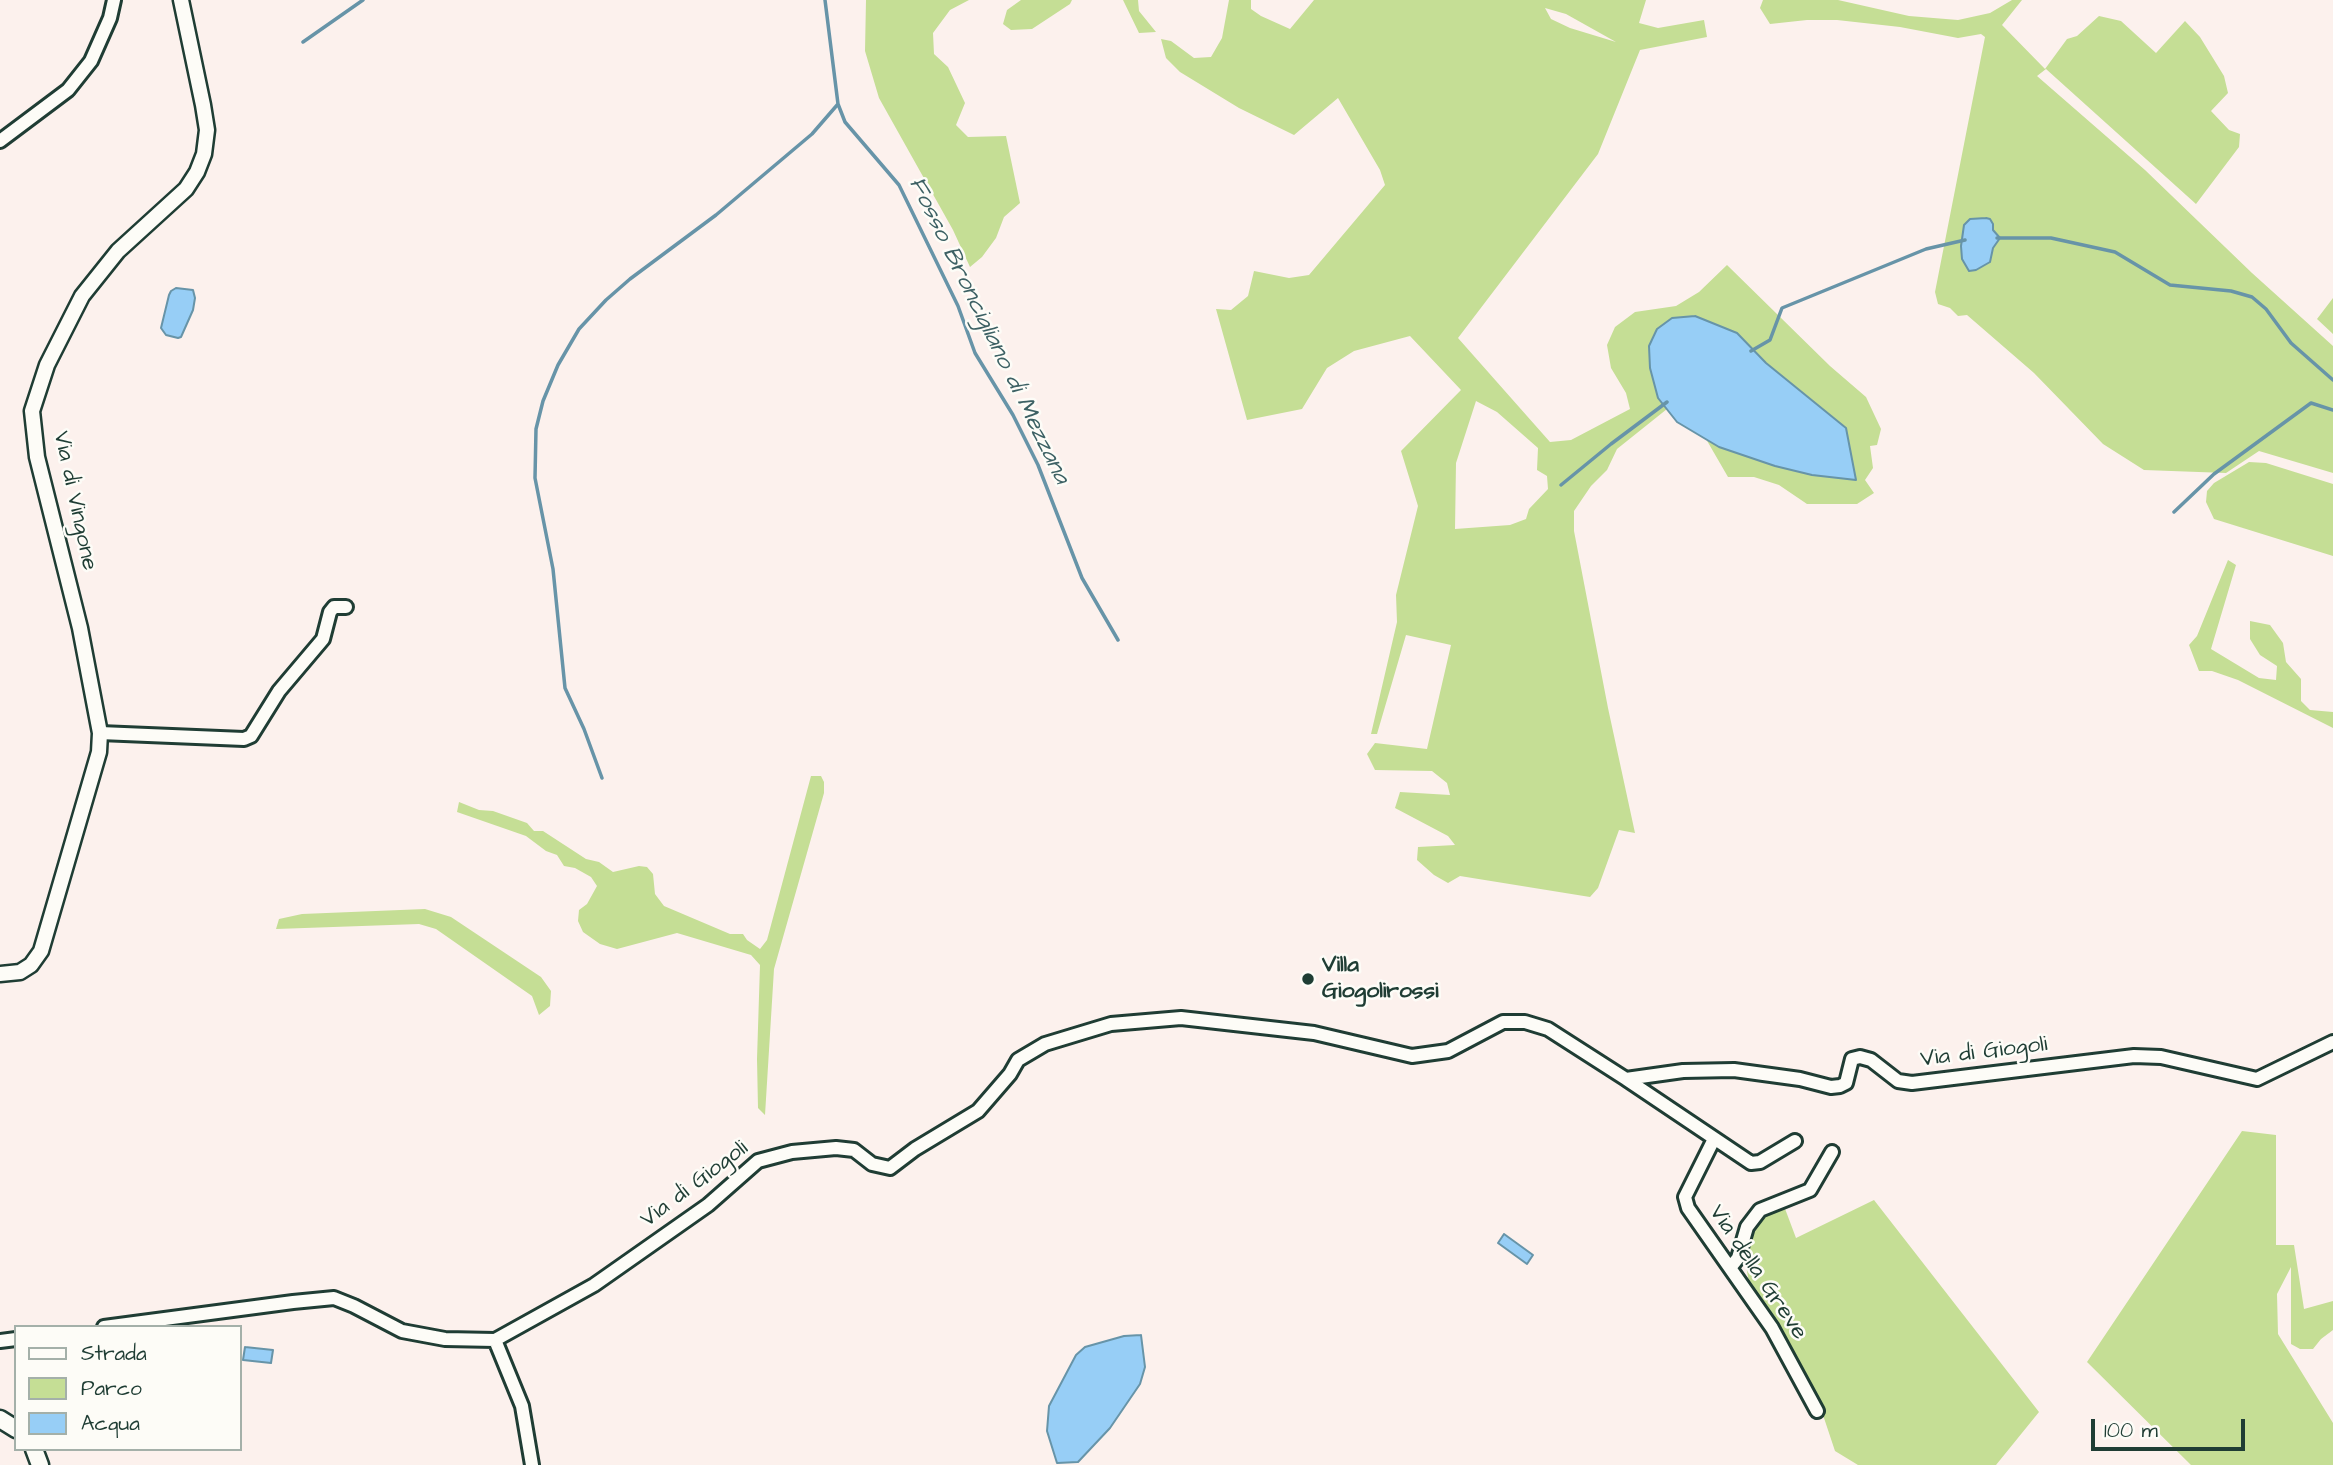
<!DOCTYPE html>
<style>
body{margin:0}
#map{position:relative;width:2333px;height:1465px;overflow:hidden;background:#fcf1ed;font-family:"Architects Daughter",sans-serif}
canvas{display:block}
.legend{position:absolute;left:14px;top:1325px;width:228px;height:126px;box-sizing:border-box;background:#fdfcf7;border:2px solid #a4b0a9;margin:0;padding:9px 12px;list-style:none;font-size:21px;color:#1f3d34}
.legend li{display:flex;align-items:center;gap:14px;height:35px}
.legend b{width:35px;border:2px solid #a4b0a9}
.scale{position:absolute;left:2091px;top:1419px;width:154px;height:32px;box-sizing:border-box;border:4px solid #1f3d34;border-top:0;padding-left:9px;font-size:21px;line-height:24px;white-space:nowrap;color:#1f3d34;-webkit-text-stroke:5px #fdfcf7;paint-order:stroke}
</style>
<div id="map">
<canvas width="2333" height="1465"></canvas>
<ul class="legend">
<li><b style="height:9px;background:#fdfcf7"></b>Strada</li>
<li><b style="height:19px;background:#c5de95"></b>Parco</li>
<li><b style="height:19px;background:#97cef6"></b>Acqua</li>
</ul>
<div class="scale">100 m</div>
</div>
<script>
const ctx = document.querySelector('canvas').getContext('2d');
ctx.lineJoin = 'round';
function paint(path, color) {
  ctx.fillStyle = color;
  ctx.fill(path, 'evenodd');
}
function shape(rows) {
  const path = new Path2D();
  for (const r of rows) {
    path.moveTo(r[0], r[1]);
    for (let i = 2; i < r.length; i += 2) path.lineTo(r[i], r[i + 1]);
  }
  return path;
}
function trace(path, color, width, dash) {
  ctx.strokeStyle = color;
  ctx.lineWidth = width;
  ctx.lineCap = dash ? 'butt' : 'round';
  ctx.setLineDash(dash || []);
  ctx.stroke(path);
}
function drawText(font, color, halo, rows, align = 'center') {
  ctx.font = font + ' "Architects Daughter",sans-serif';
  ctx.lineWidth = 5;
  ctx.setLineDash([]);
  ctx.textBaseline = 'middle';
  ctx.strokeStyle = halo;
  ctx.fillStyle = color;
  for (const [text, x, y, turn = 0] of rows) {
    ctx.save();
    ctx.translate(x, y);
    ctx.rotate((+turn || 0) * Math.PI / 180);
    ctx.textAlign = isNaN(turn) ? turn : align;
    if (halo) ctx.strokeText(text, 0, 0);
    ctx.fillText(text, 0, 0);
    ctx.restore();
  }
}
const green = shape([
 [866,0,969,0,950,10,933,33,934,54,948,67,965,103,956,125,968,137,1006,136,1020,203,1004,217,996,238,982,257,970,267,953,230,879,98,865,51],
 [1021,0,1072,0,1070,4,1032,29,1011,30,1003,24,1007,10],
 [1123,0,1138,0,1139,11,1156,32,1139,33],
 [1229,0,1251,0,1251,9,1261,16,1290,29,1314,0,1646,0,1639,23,1658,28,1704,20,1707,37,1640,50,1598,154,1458,338,1550,442,1571,440,1630,409,1626,393,1611,368,1607,345,1615,327,1635,312,1676,306,1699,292,1727,265,1830,366,1866,397,1881,429,1877,445,1870,446,1873,468,1865,480,1874,493,1857,504,1807,504,1779,485,1754,477,1728,477,1706,439,1719,447,1775,466,1812,475,1855,480,1766,363,1737,333,1658,398,1667,409,1617,449,1607,470,1591,486,1574,511,1574,531,1608,708,1635,833,1619,830,1598,888,1590,897,1460,876,1448,883,1434,875,1417,860,1418,847,1455,845,1448,836,1395,808,1400,792,1450,795,1447,783,1432,771,1375,770,1367,754,1375,743,1427,749,1451,645,1406,635,1377,734,1371,734,1397,622,1396,595,1418,506,1401,451,1461,390,1410,336,1354,351,1327,368,1302,409,1247,420,1216,309,1231,310,1248,296,1254,271,1289,278,1309,275,1385,185,1380,170,1338,98,1294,135,1239,108,1180,72,1166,58,1161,39,1171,41,1194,58,1211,57,1222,38],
 [1545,8,1566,14,1616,42,1570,28,1551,19],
 [1476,401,1497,412,1538,448,1537,470,1547,476,1548,489,1529,509,1526,519,1510,525,1455,529,1456,463],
 [1763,0,1838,0,1909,16,1958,20,1990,13,2012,0,2022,0,2002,25,2045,69,2067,39,2077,36,2099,16,2121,21,2156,53,2185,21,2200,37,2224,76,2228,93,2211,111,2229,130,2240,134,2239,147,2196,204,2046,69,2037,76,2145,170,2252,273,2333,346,2333,473,2259,451,2226,473,2144,470,2103,444,2034,373,1967,315,1958,316,1950,308,1938,304,1935,292,1985,37,1981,34,1958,38,1900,27,1837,20,1807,20,1770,24,1760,8],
 [2333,298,2333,334,2317,319],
 [2249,462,2266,463,2333,484,2333,556,2214,519,2206,502,2207,491,2214,483],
 [2228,560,2236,565,2211,649,2259,678,2276,680,2277,666,2260,655,2250,639,2250,621,2270,625,2283,643,2286,662,2301,679,2301,701,2310,710,2333,712,2333,728,2238,680,2212,671,2199,671,2189,645,2197,636],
 [811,776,821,776,824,782,824,793,774,969,765,1115,758,1108,757,1059,760,965,751,955,677,933,617,949,600,944,583,932,578,921,579,910,587,904,597,886,591,877,575,868,564,866,557,855,546,851,526,836,457,812,459,802,479,810,493,811,527,823,534,831,543,831,586,859,599,862,613,872,639,866,647,867,653,874,655,894,664,906,730,934,743,934,747,940,760,949,767,940],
 [425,909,451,917,541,977,551,991,550,1006,539,1015,532,996,436,929,419,924,276,929,279,919,302,914],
 [2242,1131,2276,1135,2276,1245,2294,1245,2304,1309,2333,1301,2333,1330,2321,1339,2313,1349,2300,1349,2291,1344,2291,1267,2277,1294,2278,1334,2333,1423,2333,1465,2191,1465,2087,1362],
 [1874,1200,2039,1412,1996,1465,1858,1465,1835,1451,1823,1415,1750,1288,1743,1249,1760,1217,1784,1206,1796,1238]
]);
const water = shape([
 [1986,218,1990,219,1993,224,1993,230,2000,238,1993,248,1990,262,1976,270,1969,271,1962,259,1961,246,1964,225,1970,219,1986,218],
 [176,288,193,290,195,298,193,310,181,337,178,338,166,335,161,328,169,295,171,291,176,288],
 [1695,316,1737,333,1766,363,1846,428,1856,480,1812,475,1775,466,1719,447,1677,422,1658,398,1650,368,1649,346,1657,329,1672,318,1695,316],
 [1504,1234,1533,1255,1527,1264,1498,1243,1504,1234],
 [1141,1335,1145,1367,1140,1384,1110,1428,1078,1462,1057,1463,1047,1431,1049,1406,1076,1355,1085,1347,1124,1336,1141,1335],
 [245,1347,273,1350,271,1363,243,1360,245,1347]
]);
const stream = shape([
 [825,0,838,104,845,122,899,185,958,306,975,353,1013,415,1038,465,1082,578,1118,640],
 [303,42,363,0],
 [1997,238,2051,238,2115,252,2170,285,2231,291,2252,297,2266,309,2291,343,2333,380],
 [1751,351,1770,340,1782,308,1926,249,1965,240],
 [1561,485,1611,444,1667,402],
 [2174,512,2214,474,2311,403,2333,410],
 [602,778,584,729,565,688,553,569,535,478,536,429,543,401,558,365,579,329,606,300,630,279,716,215,812,134,838,104]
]);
const minor = shape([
 [0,141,68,90,91,61,110,18,114,0],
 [100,733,244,739,251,736,279,691,323,639,330,612,334,607,346,607],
 [1626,1079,1751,1163,1760,1162,1795,1141],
 [1714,1139,1685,1197,1688,1208,1772,1328,1817,1411],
 [1730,1268,1738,1258,1747,1227,1760,1210,1810,1190,1832,1152],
 [104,1327,293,1302,334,1298,354,1306,402,1331,445,1339,495,1340,594,1285,708,1205,758,1161,792,1152,836,1148,854,1150,872,1164,890,1168,915,1149,978,1111,1010,1074,1018,1060,1045,1044,1111,1024,1181,1018,1314,1033,1412,1056,1448,1051,1503,1022,1525,1022,1548,1029,1626,1079,1683,1071,1734,1070,1800,1079,1831,1087,1840,1086,1846,1083,1852,1059,1860,1057,1871,1060,1898,1081,1912,1083,2134,1056,2161,1057,2257,1079,2333,1042],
 [495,1340,522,1406,532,1465],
 [0,1341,16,1339]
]);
const tertiary = shape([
 [0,974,20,972,31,965,41,951,99,752,100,733,80,628,37,457,32,411,47,365,82,296,118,251,186,189,197,172,204,154,207,130,203,105,181,0]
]);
const secondary = shape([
 [0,1419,16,1429],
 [34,1449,40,1465]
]);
const markers = [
 [1308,979,7,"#1f3d34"]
];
const streetNames = [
 ["Via di Vingone",74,501,78],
 ["Via di Giogoli",1984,1053,-7],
 ["Via di Giogoli",695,1185,-37],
 ["Via della Greve",1757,1273,56]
];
const poiNames = [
 ["Villa",1322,966],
 ["Giogolirossi",1322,992]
];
const waterNames = [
 ["Fosso Broncigliano di Mezzana",988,331,64]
];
paint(green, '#c5de95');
paint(water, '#97cef6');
trace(water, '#6794a8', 2);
trace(stream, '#6794a8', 3.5);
trace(minor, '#1f3d34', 18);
trace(tertiary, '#1f3d34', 19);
trace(secondary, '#1f3d34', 21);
trace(minor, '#fdfcf7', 12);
trace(tertiary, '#fdfcf7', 14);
trace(secondary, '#fdfcf7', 16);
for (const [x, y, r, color] of markers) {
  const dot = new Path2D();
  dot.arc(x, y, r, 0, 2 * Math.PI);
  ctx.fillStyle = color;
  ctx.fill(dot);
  trace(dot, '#fdfcf7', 2.5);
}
drawText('23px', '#1f3d34', '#fdfcf7', streetNames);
drawText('bold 23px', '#1f3d34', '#fdfcf7', poiNames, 'left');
drawText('italic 24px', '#3d6164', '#fdfcf7', waterNames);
</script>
